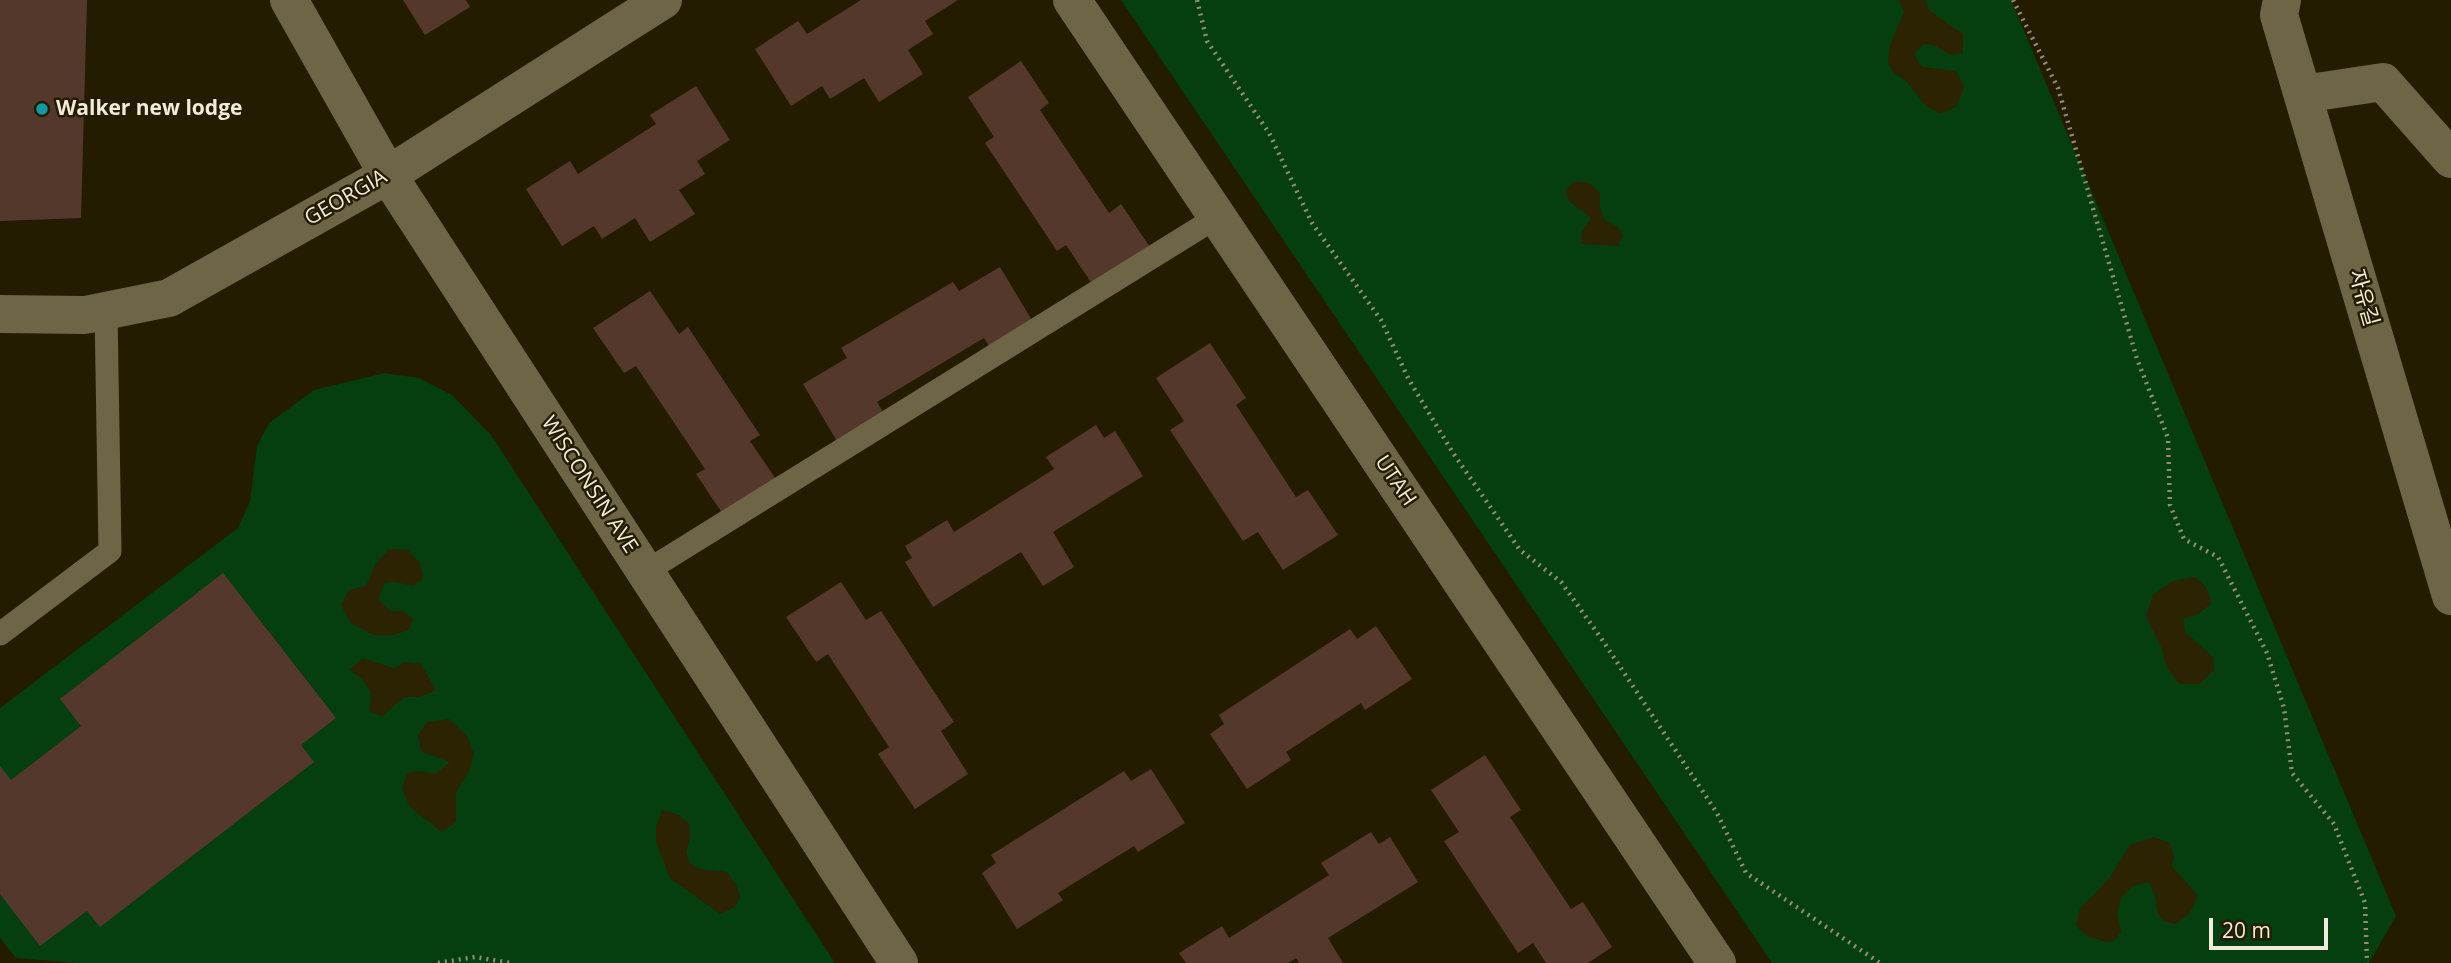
<!DOCTYPE html>
<meta charset="utf-8">
<style>
body{margin:0}
#map{position:relative;width:2451px;height:963px;overflow:hidden;background:#241c00;font-family:"Open Sans",sans-serif}
canvas{display:block}
.scale{position:absolute;left:2209px;top:918px;width:119px;height:32px;box-sizing:border-box;border:4px solid #f0ebda;border-top:0;padding-left:9px;font-size:21px;line-height:24px;white-space:nowrap;color:#f0ebda;-webkit-text-stroke:5px #241c00;paint-order:stroke}
</style>
<div id="map">
<canvas width="2451" height="963"></canvas>
<div class="scale">20 m</div>
</div>
<script>
const ctx = document.querySelector('canvas').getContext('2d');
ctx.lineJoin = 'round';
function paint(path, color) {
  ctx.fillStyle = color;
  ctx.fill(path, 'evenodd');
}
function shape(rows) {
  const path = new Path2D();
  for (const r of rows) {
    path.moveTo(r[0], r[1]);
    for (let i = 2; i < r.length; i += 2) path.lineTo(r[i], r[i + 1]);
  }
  return path;
}
function trace(path, color, width, dash) {
  ctx.strokeStyle = color;
  ctx.lineWidth = width;
  ctx.lineCap = dash ? 'butt' : 'round';
  ctx.setLineDash(dash || []);
  ctx.stroke(path);
}
function drawText(font, color, halo, rows, align = 'center') {
  ctx.font = font + ' "Open Sans","Noto Sans KR",sans-serif';
  ctx.lineWidth = 5;
  ctx.setLineDash([]);
  ctx.textBaseline = 'middle';
  ctx.strokeStyle = halo;
  ctx.fillStyle = color;
  for (const [text, x, y, turn = 0] of rows) {
    ctx.save();
    ctx.translate(x, y);
    ctx.rotate((+turn || 0) * Math.PI / 180);
    ctx.textAlign = isNaN(turn) ? turn : align;
    if (halo) ctx.strokeText(text, 0, 0);
    ctx.fillText(text, 0, 0);
    ctx.restore();
  }
}
const green = shape([
 [1121,0,2011,0,2396,916,2369,963,1772,963],
 [385,373,419,378,452,395,491,435,835,963,75,963,16,958,0,938,0,708,238,528,250,501,257,446,269,423,314,390]
]);
const sand = shape([
 [1899,0,1925,0,1930,11,1963,34,1963,53,1950,55,1934,45,1923,44,1914,54,1922,67,1956,71,1964,87,1956,107,1940,114,1925,105,1906,81,1894,73,1888,62,1890,45,1904,12],
 [1574,181,1590,183,1600,193,1600,208,1605,220,1618,227,1623,235,1618,246,1581,244,1582,232,1591,218,1569,201,1565,191],
 [389,549,408,550,420,563,423,578,414,586,395,582,385,583,378,599,390,611,403,611,413,619,409,630,393,635,374,635,351,623,341,605,349,590,366,586,375,565],
 [2195,577,2206,587,2212,603,2198,614,2183,619,2185,632,2213,657,2214,670,2200,684,2179,684,2167,668,2162,649,2146,616,2153,595,2173,581],
 [362,658,394,668,405,662,421,664,436,690,420,697,405,697,382,716,370,712,371,693,364,681,350,670],
 [449,719,467,736,474,754,469,771,456,792,456,822,442,832,410,807,402,788,407,773,420,771,435,774,450,762,422,752,418,735,427,722],
 [662,810,679,815,689,824,690,837,686,853,690,863,698,869,727,872,736,884,740,897,735,907,720,914,670,878,656,842,656,827],
 [2154,837,2170,843,2174,857,2172,866,2198,896,2189,914,2176,924,2163,921,2157,911,2155,894,2148,882,2133,886,2121,898,2117,914,2121,932,2114,941,2106,942,2087,936,2076,926,2080,909,2110,877,2130,845]
]);
const building = shape([
 [0,0,87,0,81,218,0,221],
 [403,0,466,0,470,7,425,35],
 [861,0,958,0,925,21,933,34,908,50,923,74,879,102,864,78,830,99,822,86,791,106,755,49,798,21,807,34],
 [1021,61,1049,103,1040,110,1109,213,1121,204,1152,250,1094,287,1066,245,1057,251,985,143,994,137,968,97],
 [696,86,730,140,697,161,705,174,679,190,695,214,650,242,635,218,602,239,594,226,562,246,526,189,570,161,578,174,656,124,650,115],
 [1000,267,1033,322,990,348,984,338,877,402,885,415,838,443,803,384,847,358,841,348,953,282,959,291],
 [650,291,679,334,688,327,760,435,750,441,777,481,724,516,696,474,705,469,636,366,624,373,593,328],
 [1210,343,1246,398,1236,405,1296,497,1308,490,1338,535,1283,570,1258,532,1243,541,1170,430,1184,421,1156,378],
 [1096,425,1104,438,1115,431,1143,476,1053,532,1074,567,1043,586,1021,552,933,607,905,562,912,558,905,546,947,520,954,532,1054,469,1046,457],
 [223,573,336,718,301,745,314,762,100,927,87,911,40,946,0,894,0,766,11,780,81,726,60,699],
 [841,582,866,620,881,611,954,722,941,731,968,774,915,809,878,754,889,747,828,654,816,662,786,617],
 [1376,626,1412,679,1365,710,1361,703,1286,752,1291,760,1247,789,1210,734,1224,724,1219,715,1350,629,1357,639],
 [1485,755,1521,810,1510,817,1571,909,1583,902,1612,947,1588,963,1546,963,1533,943,1518,953,1444,841,1459,832,1431,790],
 [1151,769,1185,823,1138,852,1134,846,1058,893,1063,900,1017,929,982,873,996,863,991,855,1124,771,1131,781],
 [1371,832,1379,844,1390,837,1418,882,1328,938,1343,963,1299,963,1296,958,1288,963,1186,963,1179,953,1222,926,1229,938,1329,875,1321,863]
]);
const path = shape([
 [1197,0,1207,41,1269,133,1312,223,1381,320,1409,380,1453,453,1520,550,1561,582,1601,638,1717,813,1746,873,1880,963],
 [2013,0,2058,88,2137,359,2168,438,2170,505,2184,539,2218,557,2267,653,2284,708,2292,773,2334,824,2365,903,2367,963],
 [438,963,475,957,511,963]
]);
const service = shape([
 [645,572,1217,217],
 [0,634,110,551,106,311]
]);
const minor = shape([
 [289,0,388,175,899,963],
 [1072,0,1717,963],
 [2282,0,2279,15,2451,596],
 [2303,94,2383,82,2451,159],
 [0,314,85,315,169,298,388,175,663,0]
]);
const markers = [
 [42,109,7,"#0f9aa8"]
];
const poiNames = [
 ["Walker new lodge",56,109]
];
const streetNames = [
 ["GEORGIA",346,198,-30],
 ["자유길",2363,298,74],
 ["UTAH",1395,481,56],
 ["WISCONSIN AVE",589,485,57]
];
paint(green, '#053e0f');
paint(sand, '#2c2303');
paint(building, '#55382c');
trace(path, '#938d77', 4.5, [2, 5]);
trace(service, '#6e6546', 23);
trace(minor, '#6e6546', 38);
for (const [x, y, r, color] of markers) {
  const dot = new Path2D();
  dot.arc(x, y, r, 0, 2 * Math.PI);
  ctx.fillStyle = color;
  ctx.fill(dot);
  trace(dot, '#241c00', 2.5);
}
drawText('bold 21px', '#f0ebda', '#241c00', poiNames, 'left');
drawText('21px', '#f0ebda', '#241c00', streetNames);
</script>
